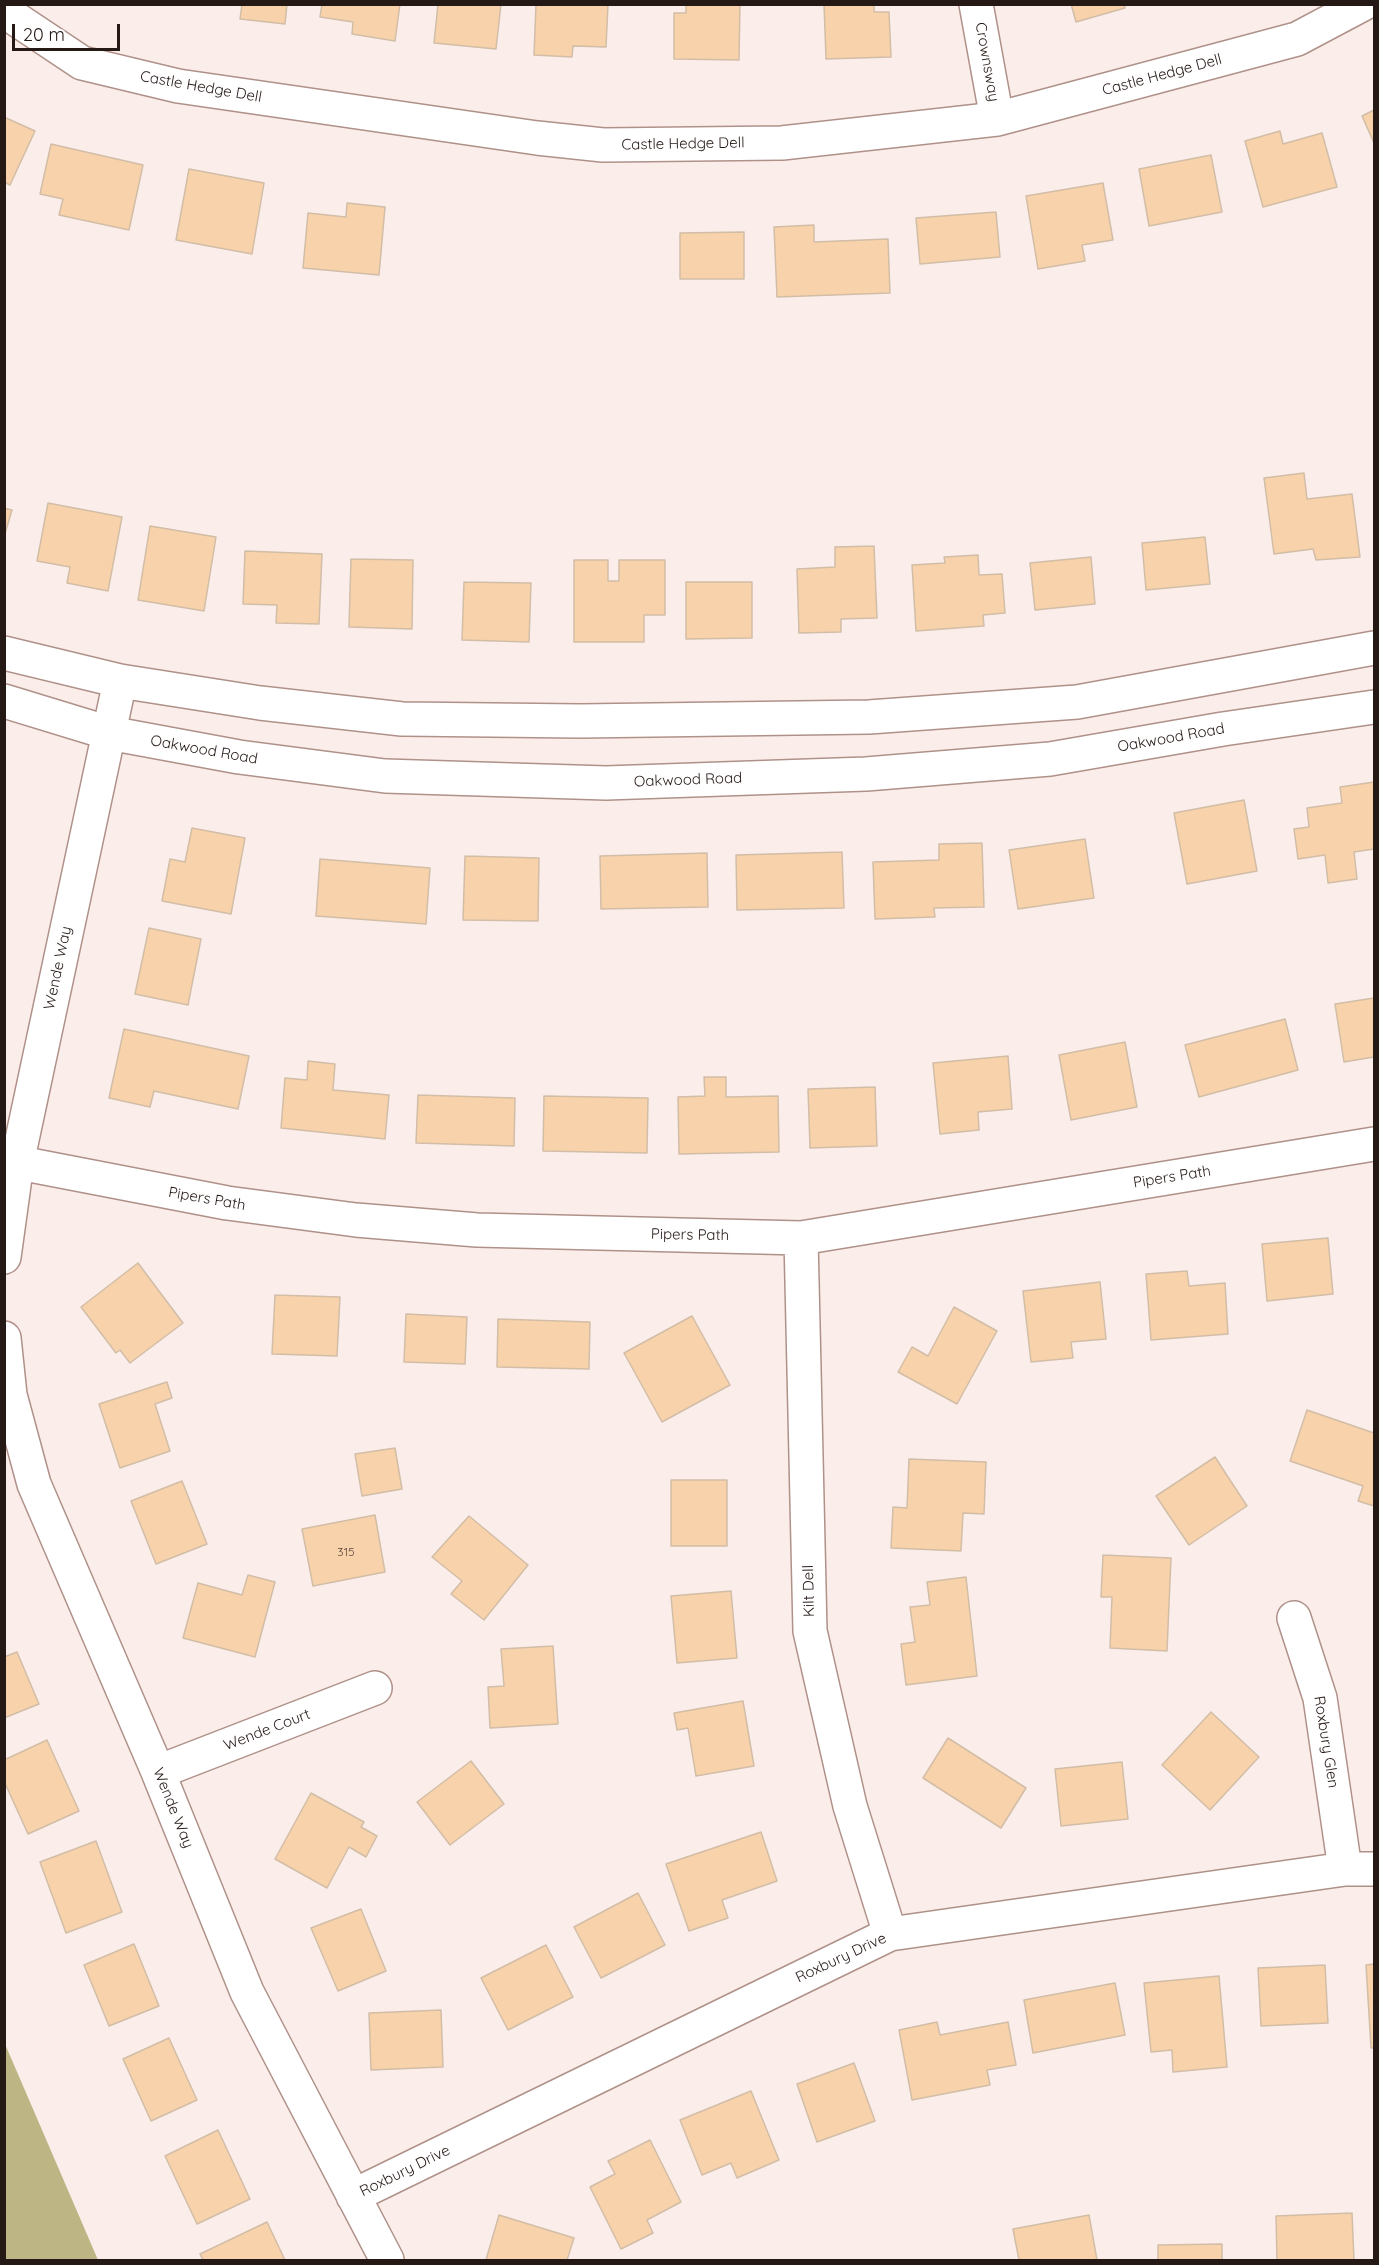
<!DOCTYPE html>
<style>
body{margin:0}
#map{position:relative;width:1379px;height:2265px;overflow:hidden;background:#fbeeea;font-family:Quicksand,sans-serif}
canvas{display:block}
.frame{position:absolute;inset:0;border:6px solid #251916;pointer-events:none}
.scale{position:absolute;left:12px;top:24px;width:108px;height:27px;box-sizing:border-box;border:3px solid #251916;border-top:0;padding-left:8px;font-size:18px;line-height:21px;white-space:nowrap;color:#251916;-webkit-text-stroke:4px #fefefe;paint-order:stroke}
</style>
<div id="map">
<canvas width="1379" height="2265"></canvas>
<div class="frame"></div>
<div class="scale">20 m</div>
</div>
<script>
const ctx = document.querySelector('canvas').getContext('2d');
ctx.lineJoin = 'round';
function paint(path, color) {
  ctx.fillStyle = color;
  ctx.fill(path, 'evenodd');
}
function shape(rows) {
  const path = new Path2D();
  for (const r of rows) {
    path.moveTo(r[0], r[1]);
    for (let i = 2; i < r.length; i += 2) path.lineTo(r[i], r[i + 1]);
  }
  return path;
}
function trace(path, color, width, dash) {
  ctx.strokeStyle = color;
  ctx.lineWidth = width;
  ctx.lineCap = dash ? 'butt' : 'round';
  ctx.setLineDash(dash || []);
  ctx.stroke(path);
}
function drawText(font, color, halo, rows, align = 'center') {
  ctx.font = font + ' Quicksand,sans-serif';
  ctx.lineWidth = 5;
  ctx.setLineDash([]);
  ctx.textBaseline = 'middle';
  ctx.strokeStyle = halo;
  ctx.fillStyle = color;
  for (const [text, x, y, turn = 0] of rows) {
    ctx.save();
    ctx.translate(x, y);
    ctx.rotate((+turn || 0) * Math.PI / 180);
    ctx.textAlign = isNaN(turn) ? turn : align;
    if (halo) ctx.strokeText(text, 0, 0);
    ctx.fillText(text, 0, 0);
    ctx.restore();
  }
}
const forest = shape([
 [5,2044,98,2260,5,2260]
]);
const building = shape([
 [242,4,287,4,285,24,240,19,242,4],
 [322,4,400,4,395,41,352,34,353,22,320,17,322,4],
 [438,4,501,4,496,49,434,43,438,4],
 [536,4,608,4,606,47,573,46,572,57,534,55,536,4],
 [686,4,740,4,739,60,674,59,674,13,686,13,686,4],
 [824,4,874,4,874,12,889,12,891,57,826,59,824,4],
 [1071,4,1124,4,1125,8,1076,22,1071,4],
 [1374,110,1374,143,1362,116,1374,110],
 [4,117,35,131,10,185,4,182,4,117],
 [1280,131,1283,144,1322,133,1337,187,1263,207,1245,141,1280,131],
 [51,144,143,165,129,230,59,215,63,199,40,194,51,144],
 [1211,155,1222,212,1149,226,1139,169,1211,155],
 [189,169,264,183,252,254,176,240,189,169],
 [1103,183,1113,240,1082,245,1085,261,1038,269,1026,196,1103,183],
 [347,203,385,207,379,275,303,268,308,213,346,217,347,203],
 [996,212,1000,257,920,264,916,218,996,212],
 [814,225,814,242,888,239,890,293,777,297,774,227,814,225],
 [744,232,744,279,680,279,680,233,744,232],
 [1304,473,1307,499,1352,494,1360,557,1316,560,1313,549,1274,554,1264,478,1304,473],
 [48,503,122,517,108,591,67,583,70,567,37,561,48,503],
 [4,508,12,510,4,537,4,508],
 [150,526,216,537,204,611,138,600,150,526],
 [1205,537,1210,584,1146,590,1142,543,1205,537],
 [874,546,877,618,841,619,841,632,799,633,797,569,835,567,835,547,874,546],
 [245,551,322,554,319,624,276,623,277,605,243,604,245,551],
 [978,555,979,575,1002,574,1005,613,983,615,984,626,916,631,912,565,945,563,944,557,978,555],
 [1091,557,1095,604,1035,610,1030,563,1091,557],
 [351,559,413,560,412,629,349,627,351,559],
 [574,560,608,560,608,581,619,581,619,560,665,560,665,615,644,615,644,642,574,642,574,560],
 [464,582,531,583,529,642,462,640,464,582],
 [686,582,752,582,752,638,686,639,686,582],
 [1374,782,1374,849,1354,852,1357,879,1328,883,1325,855,1298,859,1294,829,1309,827,1307,808,1342,803,1340,787,1374,782],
 [1244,800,1257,871,1187,884,1174,813,1244,800],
 [192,828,245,838,231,914,162,901,170,859,185,862,192,828],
 [1085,839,1094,898,1018,909,1009,850,1085,839],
 [982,843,984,907,934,908,935,917,875,919,873,862,939,860,939,844,982,843],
 [842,852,844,908,737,910,736,855,842,852],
 [707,853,708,907,601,909,600,856,707,853],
 [465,856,539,858,538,921,463,920,465,856],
 [320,859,430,868,426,924,316,916,320,859],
 [149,928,201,939,188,1005,135,994,149,928],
 [1374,998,1374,1057,1344,1062,1335,1004,1374,998],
 [1285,1019,1298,1070,1199,1097,1185,1045,1285,1019],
 [124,1029,249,1056,238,1109,154,1091,150,1107,109,1098,124,1029],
 [1125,1042,1137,1107,1071,1120,1059,1055,1125,1042],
 [1008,1056,1012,1109,978,1112,979,1130,940,1134,933,1063,1008,1056],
 [308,1061,335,1064,333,1090,389,1095,385,1139,281,1128,285,1078,307,1080,308,1061],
 [704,1077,726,1077,726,1097,778,1096,779,1152,679,1154,678,1097,705,1096,704,1077],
 [875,1087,877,1146,810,1148,808,1089,875,1087],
 [418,1095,515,1098,514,1146,416,1143,418,1095],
 [544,1096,648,1098,647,1153,543,1151,544,1096],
 [1328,1238,1333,1294,1267,1301,1262,1244,1328,1238],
 [138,1263,183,1323,130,1363,120,1350,116,1353,81,1307,138,1263],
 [1187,1271,1189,1286,1225,1283,1228,1334,1151,1340,1146,1274,1187,1271],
 [1100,1282,1106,1339,1071,1342,1073,1358,1031,1362,1023,1291,1100,1282],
 [275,1295,340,1297,337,1356,272,1354,275,1295],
 [954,1307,997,1331,957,1404,898,1372,912,1347,928,1356,954,1307],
 [406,1314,467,1317,465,1364,404,1362,406,1314],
 [692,1316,730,1385,662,1422,624,1353,692,1316],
 [498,1319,590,1322,589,1369,497,1367,498,1319],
 [167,1382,172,1398,155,1404,170,1451,120,1468,99,1404,167,1382],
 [1307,1410,1374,1433,1374,1506,1358,1501,1363,1486,1290,1461,1307,1410],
 [395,1448,402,1489,362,1496,355,1454,395,1448],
 [1215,1457,1247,1506,1189,1545,1156,1496,1215,1457],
 [909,1459,986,1462,984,1514,963,1513,961,1551,891,1548,893,1507,907,1508,909,1459],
 [671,1480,727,1480,727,1546,671,1546,671,1480],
 [182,1481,207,1544,156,1564,131,1501,182,1481],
 [375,1515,385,1572,313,1586,302,1529,375,1515],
 [469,1516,528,1565,484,1620,451,1594,462,1581,432,1557,469,1516],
 [1103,1555,1171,1558,1167,1651,1110,1648,1112,1597,1101,1597,1103,1555],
 [248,1575,275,1582,255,1657,183,1638,198,1583,242,1595,248,1575],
 [966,1577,977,1676,906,1685,901,1644,915,1642,910,1607,930,1605,927,1582,966,1577],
 [731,1591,737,1658,677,1663,671,1596,731,1591],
 [553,1646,558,1724,490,1728,488,1687,504,1686,501,1649,553,1646],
 [17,1652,39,1704,4,1718,4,1657,17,1652],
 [743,1701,754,1766,696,1776,688,1728,677,1730,674,1713,743,1701],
 [1211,1712,1259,1757,1210,1810,1162,1765,1211,1712],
 [948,1738,1026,1788,1001,1828,923,1778,948,1738],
 [47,1740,79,1811,28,1834,4,1781,4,1760,47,1740],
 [471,1761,504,1804,450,1845,417,1802,471,1761],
 [1122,1762,1128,1819,1061,1826,1055,1769,1122,1762],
 [311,1793,364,1822,361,1827,377,1836,366,1857,349,1847,327,1888,275,1859,311,1793],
 [761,1832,777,1881,722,1900,728,1918,689,1931,666,1864,761,1832],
 [96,1841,122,1912,66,1933,40,1862,96,1841],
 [638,1893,665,1945,601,1978,574,1927,638,1893],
 [361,1909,386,1971,338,1991,311,1928,361,1909],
 [134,1944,159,2006,109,2026,84,1965,134,1944],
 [546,1945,573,1997,508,2030,481,1978,546,1945],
 [1374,1964,1374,2048,1371,2048,1366,1965,1374,1964],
 [1325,1965,1328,2023,1261,2026,1258,1968,1325,1965],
 [1219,1976,1227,2067,1173,2072,1172,2050,1151,2052,1144,1983,1219,1976],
 [1115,1983,1125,2035,1033,2053,1024,2000,1115,1983],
 [441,2010,443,2067,371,2070,369,2013,441,2010],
 [937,2022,940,2035,1008,2022,1016,2065,987,2070,990,2085,912,2100,899,2030,937,2022],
 [169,2038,197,2100,151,2121,123,2059,169,2038],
 [854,2063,875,2121,817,2142,797,2084,854,2063],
 [751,2091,779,2160,737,2178,731,2163,702,2175,680,2120,751,2091],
 [218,2130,250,2199,197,2224,165,2156,218,2130],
 [650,2140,681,2202,647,2220,653,2233,621,2249,590,2187,615,2174,608,2161,650,2140],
 [1352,2213,1354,2260,1277,2260,1276,2216,1352,2213],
 [499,2215,574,2238,567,2260,486,2260,499,2215],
 [1089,2215,1097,2260,1019,2260,1013,2229,1089,2215],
 [267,2222,285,2260,203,2260,200,2254,267,2222],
 [1222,2244,1222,2260,1158,2260,1158,2245,1222,2244]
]);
const minor = shape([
 [976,4,997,119],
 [4,11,82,63,178,86,537,138,603,145,782,143,997,119,1297,39,1363,4],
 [4,653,120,681,260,703,402,719,581,721,869,717,1077,702,1374,648],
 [4,701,109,733,239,757,385,776,606,783,866,774,1050,759,1223,729,1374,707],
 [4,1160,227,1203,356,1220,477,1230,801,1238,1374,1144],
 [801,1238,810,1631,850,1806,890,1934],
 [4,1257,17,1163,120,681],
 [4,1338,10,1395,34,1484,158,1772,247,1992,387,2260],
 [1294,1618,1320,1698,1345,1869],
 [158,1772,375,1688],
 [353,2196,890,1934,1345,1869,1374,1869]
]);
const numberNames = [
 ["315",346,1552]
];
const streetNames = [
 ["Crownsway",987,62,80],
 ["Castle Hedge Dell",1162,75,-15],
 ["Castle Hedge Dell",201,87,10],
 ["Castle Hedge Dell",683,144,-1],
 ["Oakwood Road",1171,738,-10],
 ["Oakwood Road",204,750,10],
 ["Oakwood Road",688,780,-2],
 ["Wende Way",58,968,-78],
 ["Pipers Path",1172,1177,-9],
 ["Pipers Path",207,1199,10],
 ["Pipers Path",690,1235,1],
 ["Kilt Dell",809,1591,-91],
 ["Wende Court",267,1730,-21],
 ["Roxbury Glen",1326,1742,81],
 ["Wende Way",173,1808,68],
 ["Roxbury Drive",841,1958,-25],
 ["Roxbury Drive",405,2171,-26]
];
paint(forest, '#beb584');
paint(building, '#f8d2ab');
trace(building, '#d2bda7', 1.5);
trace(minor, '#af9189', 36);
trace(minor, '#fff', 33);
drawText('12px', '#5a473b', null, numberNames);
drawText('15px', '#251916', '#fefefe', streetNames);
</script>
